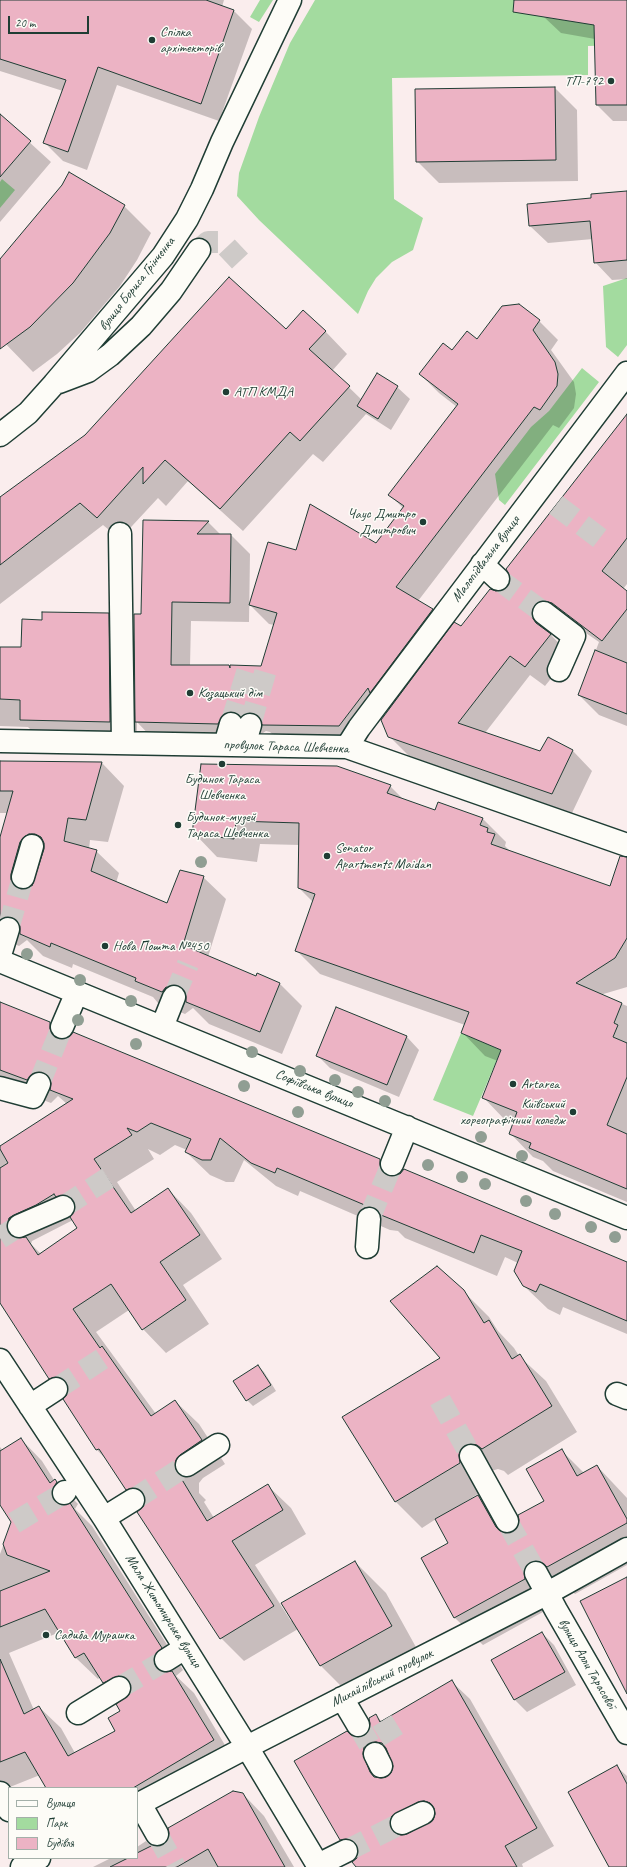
<!DOCTYPE html>
<meta charset="utf-8">
<style>
body{margin:0}
#map{position:relative;width:627px;height:1867px;overflow:hidden;background:#faeded;font-family:Caveat,sans-serif}
canvas{display:block}
.legend{position:absolute;left:8px;top:1787px;width:130px;height:72px;box-sizing:border-box;background:#fdfcf7;border:1px solid #a4b0a9;margin:0;padding:5px 7px;list-style:none;font-size:12px;color:#1f3d34}
.legend li{display:flex;align-items:center;gap:8px;height:20px}
.legend b{width:20px;border:1px solid #a4b0a9}
.scale{position:absolute;left:8px;top:16px;width:81px;height:18px;box-sizing:border-box;border:2px solid #1f3d34;border-top:0;padding-left:5px;font-size:12px;line-height:14px;white-space:nowrap;color:#1f3d34;-webkit-text-stroke:3px #fdfcf7;paint-order:stroke}
</style>
<div id="map">
<canvas width="627" height="1867"></canvas>
<ul class="legend">
<li><b style="height:5px;background:#fdfcf7"></b>Вулиця</li>
<li><b style="height:11px;background:#a3db9f"></b>Парк</li>
<li><b style="height:11px;background:#ecb3c4"></b>Будівля</li>
</ul>
<div class="scale">20 m</div>
</div>
<script>
const ctx = document.querySelector('canvas').getContext('2d');
ctx.lineJoin = 'round';
function paint(path, color) {
  ctx.fillStyle = color;
  ctx.fill(path, 'evenodd');
}
function shape(rows) {
  const path = new Path2D();
  for (const r of rows) {
    path.moveTo(r[0], r[1]);
    for (let i = 2; i < r.length; i += 2) path.lineTo(r[i], r[i + 1]);
  }
  return path;
}
function trace(path, color, width, dash) {
  ctx.strokeStyle = color;
  ctx.lineWidth = width;
  ctx.lineCap = dash ? 'butt' : 'round';
  ctx.setLineDash(dash || []);
  ctx.stroke(path);
}
function drawText(font, color, halo, rows, align = 'center') {
  ctx.font = font + ' Caveat,sans-serif';
  ctx.lineWidth = 3;
  ctx.setLineDash([]);
  ctx.textBaseline = 'middle';
  ctx.strokeStyle = halo;
  ctx.fillStyle = color;
  for (const [text, x, y, turn = 0] of rows) {
    ctx.save();
    ctx.translate(x, y);
    ctx.rotate((+turn || 0) * Math.PI / 180);
    ctx.textAlign = isNaN(turn) ? turn : align;
    if (halo) ctx.strokeText(text, 0, 0);
    ctx.fillText(text, 0, 0);
    ctx.restore();
  }
}
const green = shape([
 [260,0,273,0,259,22,250,17],
 [315,0,538,0,544,17,570,21,599,17,627,45,588,46,588,75,392,78,394,199,423,218,413,250,392,262,376,278,368,291,358,314,259,220,237,196,239,173,259,117,290,43],
 [2,179,15,190,0,208,0,182],
 [627,278,627,345,618,357,606,347,603,286],
 [582,368,599,382,505,505,499,500,495,474,531,427,549,411],
 [461,1033,501,1050,473,1116,433,1100]
]);
const shadow = shape([
 [0,0,224,0,222,7,234,11,252,29,219,121,117,85,87,170,63,161,45,143,63,91,0,71],
 [523,0,627,0,627,121,613,121,597,105,595,39,561,33,544,17],
 [555,88,577,110,578,181,439,183,417,161],
 [4,119,51,162,0,222,0,123],
 [627,192,627,279,612,280,595,262,593,239,548,243,530,226,592,199],
 [124,206,151,233,137,260,120,286,80,333,57,354,33,372,0,338,0,260],
 [518,305,539,321,558,340,551,350,574,382,576,394,574,408,559,428,553,425,418,601,432,610,451,629,461,628,495,592,502,592,508,588,627,415,627,584,623,589,627,592,627,726,599,715,579,695,599,642,567,620,551,631,552,636,570,655,545,686,530,675,485,733,541,752,548,739,573,751,592,771,572,813,409,756,389,736,389,711,386,707,358,745,282,743,270,732,266,731,260,735,254,730,155,741,137,722,137,749,48,747,28,727,0,726,0,648,22,648,43,621,108,614,135,641,142,615,144,521,208,522,221,535,231,535,250,554,249,622,191,621,190,666,229,666,230,668,262,667,274,625,269,624,250,605,297,551,376,545,403,508,390,495,457,407,439,393,420,374,452,352,477,340],
 [287,330,325,331,347,354,332,371,362,400,397,387,410,399,391,430,366,414,323,462,313,454,243,531,188,481,166,506,158,498,120,539,103,525,0,604,0,499,86,436],
 [0,762,102,763,124,786,108,842,90,840,89,849,96,851,119,873,116,883,167,904,203,877,226,899,208,957,257,977,258,975,280,984,302,1006,282,1054,209,1024,193,1008,185,1014,158,1003,153,997,73,964,72,968,43,956,27,940,19,946,0,938,0,840,8,813,0,813],
 [202,765,390,786,404,800,435,811,482,818,506,842,505,846,512,853,611,887,627,884,627,987,600,995,627,1006,627,1202,553,1171,543,1161,533,1157,510,1133,514,1124,506,1121,483,1097,498,1061,485,1056,462,1032,465,1025,320,974,296,950,313,902,299,888,300,845,260,844,257,862,217,857,194,833],
 [0,1003,50,1023,66,1040,380,1160,396,1176,627,1263,627,1334,563,1307,560,1315,548,1309,524,1286,518,1263,505,1257,497,1276,405,1238,398,1231,390,1230,300,1191,298,1196,276,1186,244,1160,234,1182,226,1182,210,1175,186,1152,187,1150,175,1145,160,1155,148,1149,154,1159,117,1182,136,1211,168,1189,191,1213,222,1259,183,1285,209,1324,166,1353,143,1329,129,1310,96,1332,156,1414,175,1401,199,1424,225,1464,203,1478,199,1483,199,1493,206,1500,204,1502,214,1518,267,1485,291,1508,306,1534,255,1565,291,1621,355,1562,386,1593,422,1658,352,1697,321,1666,298,1629,244,1661,221,1638,144,1507,127,1489,107,1460,97,1450,64,1400,68,1396,50,1378,0,1303,0,1147,67,1104,58,1096,51,1103,27,1094,0,1087],
 [73,1220,79,1229,41,1254,31,1244,32,1241],
 [337,1008,407,1037,419,1050,399,1097,330,1068,317,1055],
 [463,1291,489,1317,498,1331,514,1348,519,1356,546,1381,577,1432,508,1475,504,1471,498,1469,491,1471,486,1489,455,1508,455,1509,478,1497,506,1524,511,1533,514,1533,545,1501,562,1451,584,1473,597,1466,627,1498,627,1565,575,1594,571,1590,552,1594,552,1607,483,1645,455,1618,422,1558,449,1544,436,1519,422,1528,396,1502,344,1418,441,1358],
 [258,1366,264,1372,276,1391,253,1406,247,1400],
 [21,1439,42,1461,54,1480,78,1504,75,1509,92,1526,183,1670,176,1676,194,1693,235,1762,137,1818,137,1788,47,1788,40,1775,0,1791,0,1554,12,1522,0,1503,0,1447,3,1451],
 [60,1632,76,1658,98,1679,100,1677,122,1701,116,1731,75,1753,61,1728,39,1707,34,1710,9,1653],
 [542,1633,554,1645,576,1685,527,1712,515,1700,493,1660],
 [452,1682,470,1699,554,1846,522,1864,523,1867,357,1867,358,1857,341,1839,352,1737,358,1738,365,1737,370,1731,376,1715,382,1722],
 [363,1749,365,1749,362,1759],
 [392,1759,395,1766,392,1774,383,1779,380,1772,387,1760],
 [616,1766,627,1776,627,1867,610,1867],
 [243,1794,264,1816,294,1867,93,1867,111,1858,137,1858,137,1847,146,1841,151,1846,156,1847,163,1846]
]);
const building = shape([
 [0,0,206,0,234,10,201,104,98,67,68,152,43,143,66,80,0,59,0,0],
 [514,0,627,0,627,105,596,105,594,25,513,12,514,0],
 [555,87,556,160,416,162,415,89,555,87],
 [0,114,31,141,0,177,0,114],
 [69,172,125,205,110,233,73,283,30,327,0,349,0,259,62,185,69,172],
 [627,191,627,260,594,263,590,221,529,226,527,204,591,198,591,194,627,191],
 [229,277,286,329,303,310,326,331,309,349,350,386,300,441,290,432,220,509,165,460,143,484,143,467,97,518,80,503,0,565,0,497,85,435,229,277],
 [519,304,540,320,533,330,555,362,558,374,557,386,540,410,534,407,396,587,433,609,370,693,368,688,339,726,262,725,259,717,254,713,247,713,241,717,234,712,228,712,223,715,218,724,135,722,134,614,141,614,143,520,209,521,197,534,231,534,230,603,172,602,171,665,229,665,230,668,230,665,261,666,277,613,249,605,268,542,296,550,310,504,376,543,404,506,388,495,458,404,419,374,443,343,452,350,467,331,477,339,502,306,519,304],
 [377,373,398,386,378,419,357,406,377,373],
 [627,414,627,538,602,571,627,591,627,609,602,641,552,603,545,601,539,602,534,606,532,611,532,617,536,623,551,634,525,667,510,656,458,723,540,751,548,737,573,750,552,794,388,737,381,720,454,622,461,626,490,589,496,591,501,591,507,587,510,581,510,576,506,569,627,414],
 [42,612,109,613,110,722,20,720,20,700,0,699,0,647,21,647,22,619,42,620,42,612],
 [595,650,627,663,627,714,578,695,595,650],
 [0,761,102,762,86,820,68,818,64,841,97,850,91,871,167,903,180,870,204,876,183,945,256,976,257,973,280,983,260,1032,186,1002,186,995,184,989,179,986,172,985,166,987,162,992,135,981,136,978,51,943,50,947,20,934,20,926,17,920,12,917,6,917,0,920,0,837,13,791,0,791,0,761],
 [29,834,35,834,41,837,44,843,44,849,32,886,26,889,20,889,14,885,11,880,11,874,20,842,24,837,29,834],
 [201,764,337,766,391,785,387,793,435,810,438,802,483,818,480,825,488,828,487,832,495,834,491,844,610,886,620,856,627,857,627,938,615,958,576,983,622,1003,614,1023,618,1025,613,1037,627,1043,627,1077,607,1125,627,1134,627,1189,529,1148,531,1143,509,1134,517,1112,482,1098,501,1050,461,1033,469,1012,295,951,315,894,298,888,299,823,236,821,234,839,192,834,201,764],
 [0,1002,50,1022,50,1029,52,1034,57,1039,64,1039,69,1037,73,1032,380,1159,380,1166,382,1171,387,1175,394,1176,400,1174,404,1169,627,1262,627,1321,540,1284,536,1292,523,1286,514,1271,522,1251,481,1235,474,1253,381,1215,376,1208,366,1207,367,1206,277,1168,275,1173,251,1163,220,1138,211,1160,202,1160,185,1152,191,1139,151,1123,137,1132,127,1128,132,1135,94,1159,131,1213,168,1188,200,1235,160,1262,186,1300,142,1330,111,1284,73,1309,100,1348,102,1346,151,1416,175,1400,202,1440,180,1455,176,1460,175,1466,177,1472,184,1477,181,1478,207,1521,268,1484,283,1510,232,1541,274,1606,220,1639,137,1512,144,1506,145,1499,143,1493,139,1489,133,1488,126,1490,99,1449,96,1450,63,1399,67,1395,68,1389,66,1382,61,1378,56,1377,49,1379,0,1303,0,1168,8,1163,0,1149,0,1146,73,1099,50,1090,51,1083,49,1077,44,1073,37,1072,32,1074,27,1080,0,1070,0,1002],
 [54,1194,56,1197,65,1195,71,1197,74,1202,75,1209,70,1217,77,1228,38,1255,26,1237,18,1238,11,1236,7,1231,7,1224,9,1218,14,1215,36,1205,54,1194],
 [336,1007,407,1036,387,1085,316,1056,336,1007],
 [437,1266,464,1290,484,1323,489,1320,512,1359,520,1354,552,1406,482,1449,477,1445,472,1444,465,1445,461,1449,459,1455,460,1463,395,1502,342,1417,440,1358,390,1301,437,1266],
 [258,1365,271,1385,246,1401,233,1381,258,1365],
 [21,1438,50,1483,55,1479,57,1482,52,1490,52,1496,55,1502,61,1505,70,1503,162,1648,155,1655,154,1661,156,1667,160,1671,166,1672,172,1671,214,1740,133,1788,46,1788,25,1752,0,1762,0,1659,24,1714,39,1706,68,1756,115,1731,108,1718,120,1711,116,1704,130,1694,131,1688,129,1681,125,1677,119,1676,103,1683,84,1653,75,1658,45,1609,0,1627,0,1591,50,1571,7,1555,3,1544,11,1522,0,1505,0,1451,21,1438],
 [562,1449,577,1476,597,1465,627,1519,627,1523,547,1567,543,1563,537,1561,530,1562,525,1567,524,1572,525,1579,454,1618,421,1558,448,1543,435,1519,478,1495,496,1527,501,1532,506,1533,513,1532,518,1527,519,1521,518,1515,544,1501,526,1469,562,1449],
 [355,1561,392,1626,320,1666,281,1603,355,1561],
 [627,1577,627,1694,580,1601,627,1577],
 [542,1632,565,1672,514,1700,491,1660,542,1632],
 [452,1680,537,1828,505,1846,517,1867,356,1867,352,1862,357,1858,358,1852,357,1845,353,1840,347,1839,340,1840,294,1761,347,1731,352,1736,358,1737,364,1736,369,1731,370,1724,369,1718,376,1714,380,1722,452,1680],
 [376,1742,382,1743,386,1748,393,1766,391,1773,386,1777,381,1778,374,1777,370,1772,363,1754,364,1747,369,1743,376,1742],
 [424,1801,430,1803,434,1808,435,1814,433,1820,407,1834,401,1835,395,1833,391,1828,390,1822,392,1816,418,1802,424,1801],
 [617,1765,627,1784,627,1867,609,1867,568,1792,617,1765],
 [233,1791,243,1793,285,1867,218,1867,208,1849,177,1867,110,1867,128,1858,137,1858,137,1853,153,1845,163,1845,168,1840,169,1834,168,1828,233,1791]
]);
const minorTunnel = shape([
 [199,250,208,242,222,242,240,261],
 [556,505,602,540],
 [498,579,544,613],
 [231,724,249,666],
 [250,725,267,666],
 [8,929,23,877],
 [174,997,188,964],
 [39,1084,62,1027],
 [63,1207,108,1178],
 [369,1219,392,1164],
 [0,1238,19,1226],
 [56,1389,108,1355],
 [440,1400,471,1456],
 [133,1500,187,1465],
 [507,1521,536,1573],
 [14,1523,64,1493],
 [119,1688,166,1660],
 [382,1721,395,1742],
 [358,1725,375,1754],
 [157,1834,175,1867],
 [346,1851,402,1823]
]);
const minor = shape([
 [59,382,88,371,110,355,141,326,171,291,199,250],
 [0,435,28,413,54,384,163,256,187,219,202,189,222,142,290,0],
 [120,534,123,743],
 [482,564,498,579],
 [544,613,574,636,559,670],
 [0,741,347,747,627,845],
 [225,745,231,724],
 [244,745,250,725],
 [347,747,359,728,627,373],
 [23,877,32,846],
 [0,955,8,929],
 [0,961,627,1218],
 [62,1027,77,992],
 [162,1027,174,997],
 [0,1088,33,1097,39,1084],
 [392,1164,407,1127],
 [19,1226,63,1207],
 [367,1247,369,1219],
 [0,1360,104,1518,247,1747,319,1867],
 [617,1394,627,1398],
 [30,1406,56,1389],
 [471,1456,507,1521],
 [187,1465,218,1445],
 [64,1493,65,1492],
 [104,1518,133,1500],
 [536,1573,556,1610,627,1733],
 [166,1660,185,1648],
 [342,1698,358,1725],
 [78,1713,119,1688],
 [375,1754,381,1766],
 [0,1793,9,1810],
 [140,1804,157,1834],
 [137,1805,247,1747,546,1594,627,1549],
 [402,1823,423,1813],
 [318,1865,346,1851],
 [22,1867,39,1858]
]);
const trees = [
 [201,862],
 [27,954],
 [80,980],
 [131,1001],
 [78,1020],
 [136,1044],
 [252,1052],
 [300,1071],
 [335,1080],
 [244,1086],
 [358,1092],
 [385,1101],
 [298,1112],
 [481,1137],
 [522,1156],
 [428,1165],
 [462,1177],
 [485,1184],
 [526,1201],
 [555,1214],
 [591,1227],
 [615,1237]
];
const markers = [
 [152,40,4,"#1f3d34"],
 [611,81,4,"#1f3d34"],
 [226,392,4,"#1f3d34"],
 [423,522,4,"#1f3d34"],
 [190,693,4,"#1f3d34"],
 [222,764,4,"#1f3d34"],
 [178,825,4,"#1f3d34"],
 [327,856,4,"#1f3d34"],
 [105,946,4,"#1f3d34"],
 [513,1084,4,"#1f3d34"],
 [573,1112,4,"#1f3d34"],
 [46,1635,4,"#1f3d34"]
];
const poiNames = [
 ["Спілка",160,32],
 ["архітекторів",160,48],
 ["ТП-792",603,81,"right"],
 ["АТП КМДА",234,392],
 ["Чаус Дмитро",415,514,"right"],
 ["Дмитрович",415,530,"right"],
 ["Козацький дім",198,693],
 ["Будинок Тараса",222,779,"center"],
 ["Шевченка",222,795,"center"],
 ["Будинок-музей",186,817],
 ["Тараса Шевченка",186,833],
 ["Senator",335,848],
 ["Apartments Maidan",335,864],
 ["Нова Пошта №450",113,946],
 ["Artarea",521,1084],
 ["Київський",565,1104,"right"],
 ["хореографічний коледж",565,1120,"right"],
 ["Садиба Мурашка",54,1635]
];
const streetNames = [
 ["вулиця Бориса Грінченка",137,284,-52],
 ["Малопідвальна вулиця",486,559,-53],
 ["провулок Тараса Шевченка",286,747,2],
 ["Софіївська вулиця",314,1089,22],
 ["Мала Житомирська вулиця",163,1611,58],
 ["вулиця Алли Тарасової",587,1664,60],
 ["Михайлівський провулок",382,1678,-27]
];
paint(green, '#a3db9f');
paint(shadow, '#0003');
paint(building, '#ecb3c4');
trace(building, '#1f3d34', 1);
trace(minorTunnel, '#cecac8', 22, [22, 11]);
trace(minor, '#1f3d34', 25);
trace(minor, '#fdfcf7', 22);
ctx.fillStyle = '#909e93';
for (const [x, y] of trees) {
  ctx.beginPath();
  ctx.arc(x, y, 6, 0, 2 * Math.PI);
  ctx.fill();
}
for (const [x, y, r, color] of markers) {
  const dot = new Path2D();
  dot.arc(x, y, r, 0, 2 * Math.PI);
  ctx.fillStyle = color;
  ctx.fill(dot);
  trace(dot, '#fdfcf7', 1.5);
}
drawText('14px', '#1f3d34', '#fdfcf7', poiNames, 'left');
drawText('14px', '#1f3d34', '#fdfcf7', streetNames);
</script>
